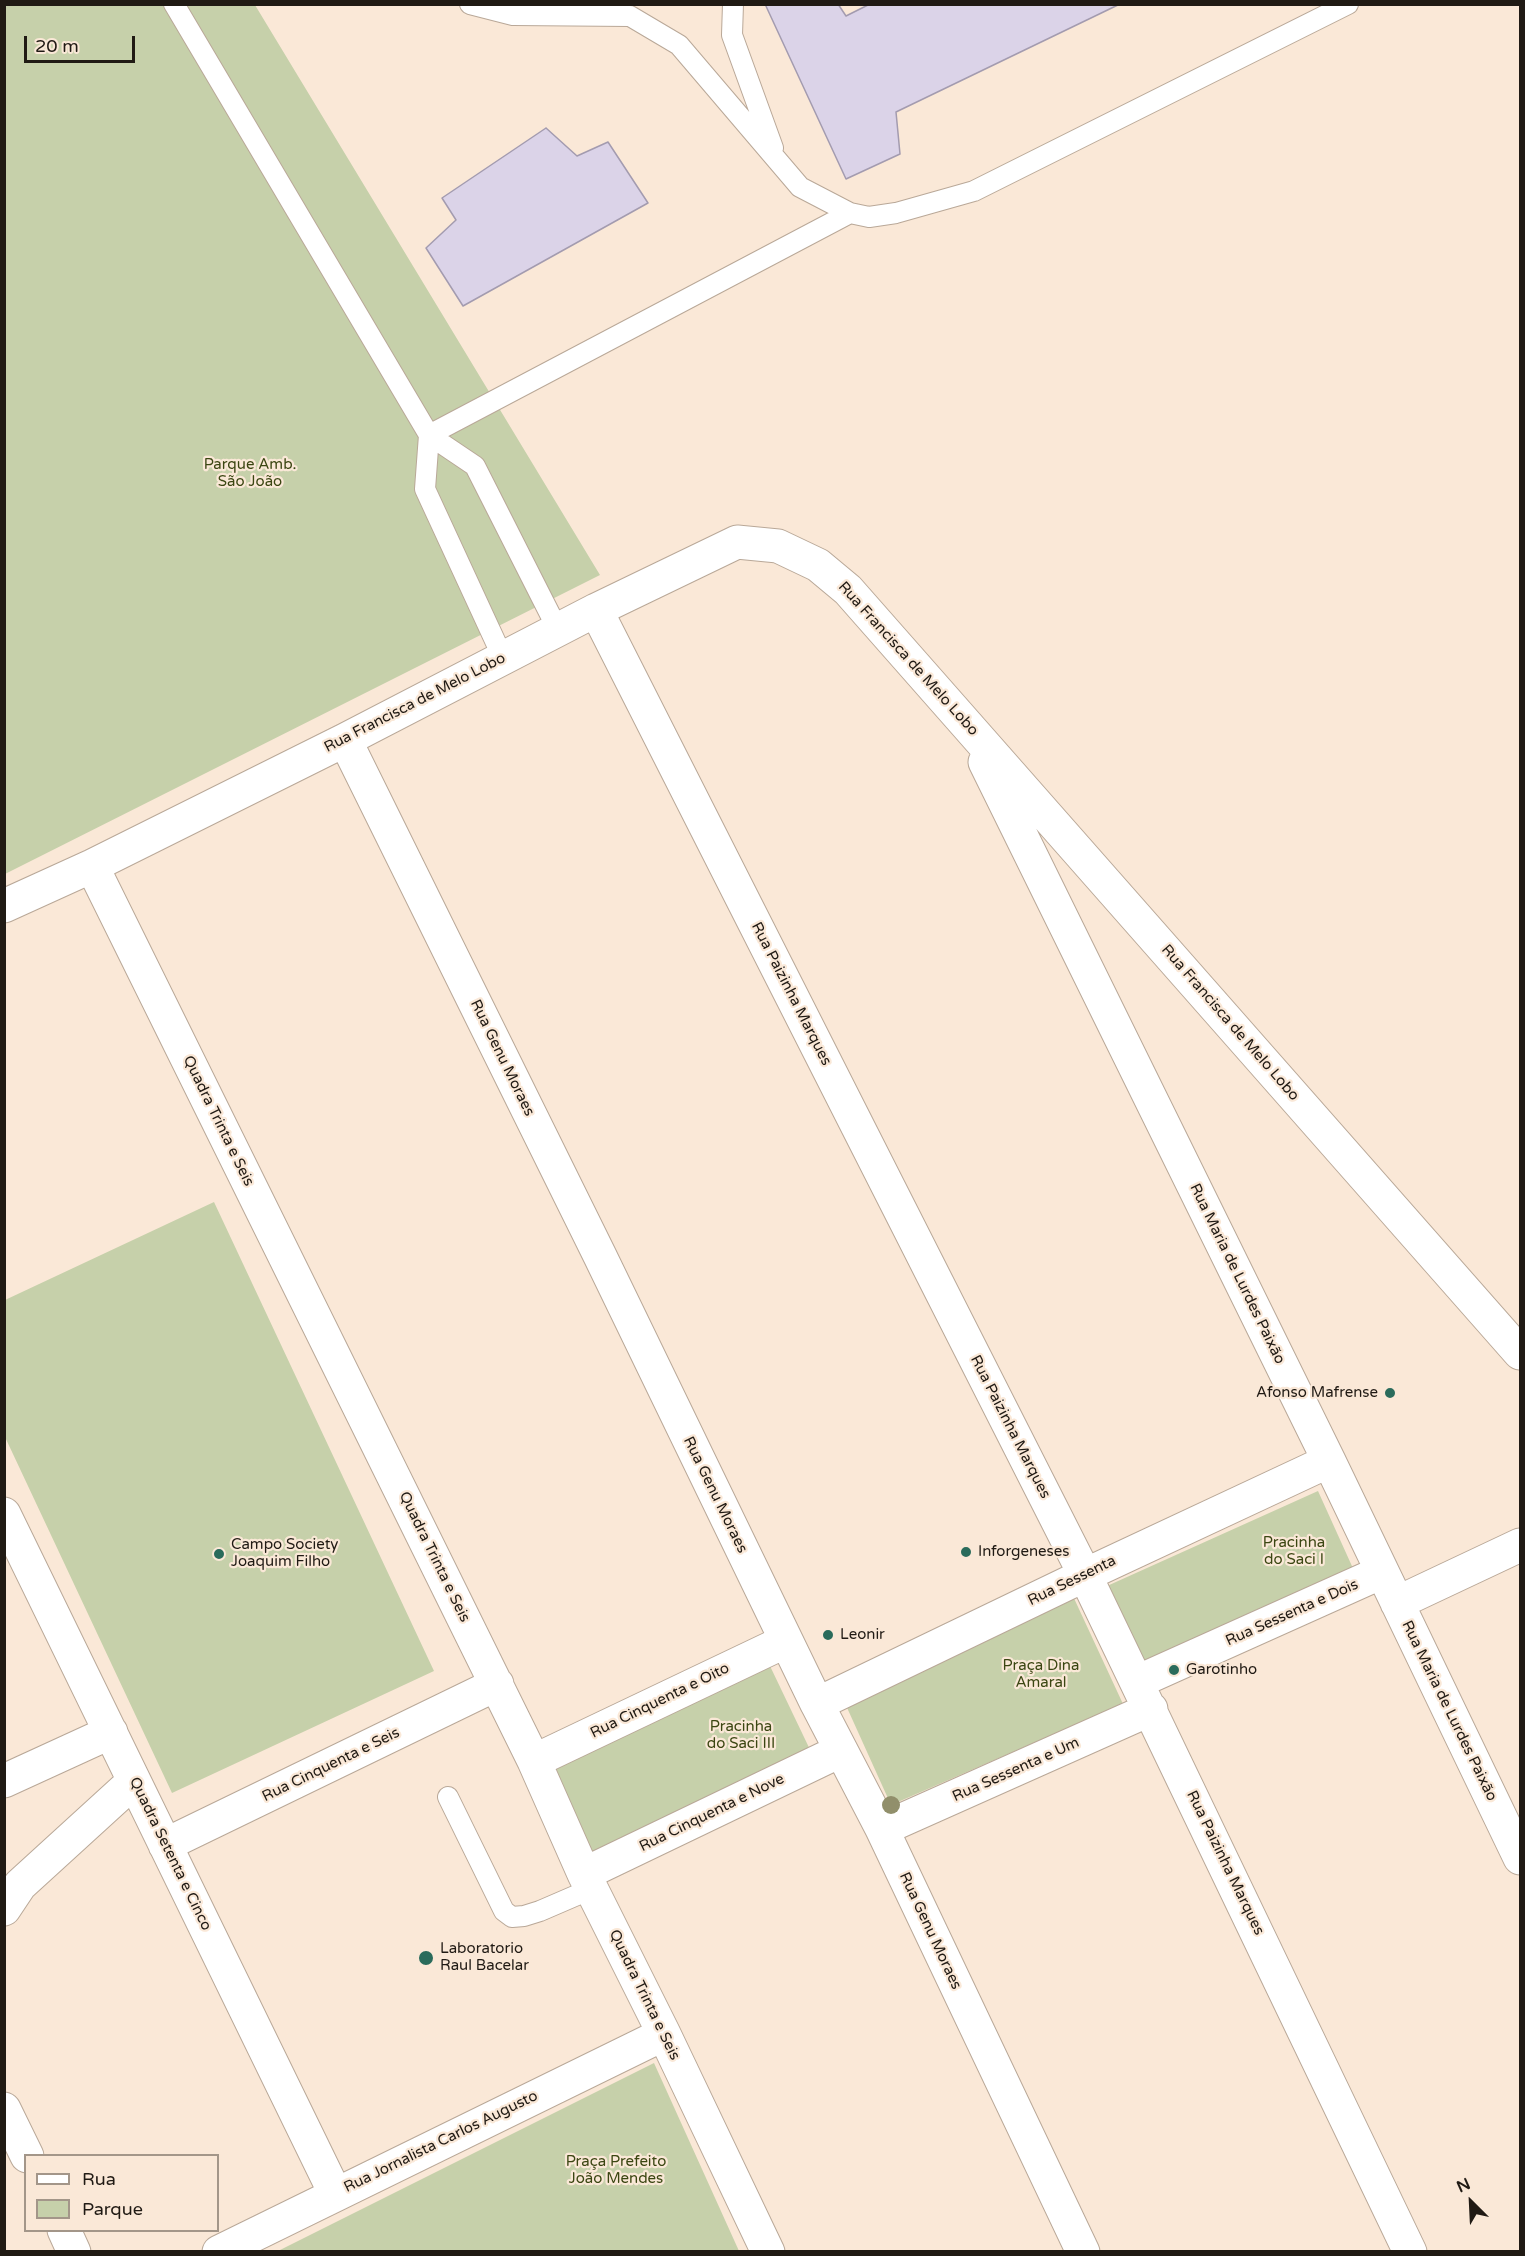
<!DOCTYPE html>
<meta charset="utf-8">
<style>
body{margin:0}
#map{position:relative;width:1525px;height:2256px;overflow:hidden;background:#fae8d7;font-family:"Varela Round",sans-serif}
canvas{display:block}
.frame{position:absolute;inset:0;border:6px solid #201a14;pointer-events:none}
.legend{position:absolute;left:24px;top:2154px;width:195px;height:78px;box-sizing:border-box;background:#fae8d7;border:2px solid #a39689;margin:0;padding:8px 10px;list-style:none;font-size:18px;color:#201a14}
.legend li{display:flex;align-items:center;gap:12px;height:30px}
.legend b{width:30px;border:2px solid #a39689}
.north{position:absolute;left:1441px;top:2172px;width:60px;height:60px;-webkit-text-stroke:4px #fae8d7;paint-order:stroke;rotate:336deg;font-size:16px;font-weight:700;line-height:24px;text-align:center;color:#201a14}
.north::after{content:'';display:block;margin:auto;width:21px;height:27px;background:#201a14;clip-path:polygon(50% 0,100% 100%,50% 72%,0 100%)}
.scale{position:absolute;left:24px;top:36px;width:111px;height:27px;box-sizing:border-box;border:3px solid #201a14;border-top:0;padding-left:8px;font-size:18px;line-height:21px;white-space:nowrap;color:#201a14;-webkit-text-stroke:4px #fae8d7;paint-order:stroke}
</style>
<div id="map">
<canvas width="1525" height="2256"></canvas>
<div class="frame"></div>
<ul class="legend">
<li><b style="height:8px;background:#fff"></b>Rua</li>
<li><b style="height:16px;background:#c6d0aa"></b>Parque</li>
</ul>
<div class="north">N</div>
<div class="scale">20 m</div>
</div>
<script>
const ctx = document.querySelector('canvas').getContext('2d');
ctx.lineJoin = 'round';
function paint(path, color) {
  ctx.fillStyle = color;
  ctx.fill(path, 'evenodd');
}
function shape(rows) {
  const path = new Path2D();
  for (const r of rows) {
    path.moveTo(r[0], r[1]);
    for (let i = 2; i < r.length; i += 2) path.lineTo(r[i], r[i + 1]);
  }
  return path;
}
function trace(path, color, width, dash) {
  ctx.strokeStyle = color;
  ctx.lineWidth = width;
  ctx.lineCap = dash ? 'butt' : 'round';
  ctx.setLineDash(dash || []);
  ctx.stroke(path);
}
function drawText(font, color, halo, rows, align = 'center') {
  ctx.font = font + ' "Varela Round",sans-serif';
  ctx.lineWidth = 4.5;
  ctx.setLineDash([]);
  ctx.textBaseline = 'middle';
  ctx.strokeStyle = halo;
  ctx.fillStyle = color;
  for (const [text, x, y, turn = 0] of rows) {
    ctx.save();
    ctx.translate(x, y);
    ctx.rotate((+turn || 0) * Math.PI / 180);
    ctx.textAlign = isNaN(turn) ? turn : align;
    if (halo) ctx.strokeText(text, 0, 0);
    ctx.fillText(text, 0, 0);
    ctx.restore();
  }
}
const green = shape([
 [5,5,255,5,600,575,5,874],
 [214,1202,434,1671,172,1793,5,1437,5,1300],
 [1318,1491,1356,1575,1144,1669,1107,1586],
 [1072,1594,1123,1704,891,1805,844,1701],
 [770,1666,814,1758,597,1861,553,1769],
 [654,2063,739,2251,278,2251]
]);
const building = shape([
 [765,4,838,4,846,16,870,4,1120,4,896,112,900,154,846,179,765,4],
 [546,128,577,156,608,142,648,203,463,306,426,248,456,220,442,198,546,128]
]);
const service = shape([
 [174,4,429,435,475,466,558,630],
 [470,4,513,15,630,16,679,45,800,187,850,213,869,217,896,213,974,191,1348,4],
 [733,4,732,35,773,148],
 [429,435,850,213],
 [429,435,425,489,503,658],
 [448,1797,504,1911,512,1917,524,1916,540,1911,591,1889]
]);
const minor = shape([
 [596,610,1085,1575,1410,2252],
 [345,740,600,1256,817,1704,882,1829,1083,2252],
 [985,762,1329,1461,1520,1858],
 [92,866,534,1761,584,1874,664,2034,768,2252],
 [4,906,92,866,345,740,596,610,737,542,778,546,818,565,848,590,1520,1353],
 [4,1514,335,2193],
 [1397,1603,1520,1545],
 [1137,1682,1382,1572],
 [817,1704,1085,1575,1329,1461],
 [534,1761,786,1641],
 [4,1781,111,1732],
 [882,1829,1151,1709],
 [165,1845,497,1684],
 [584,1874,840,1751],
 [4,1909,20,1885,134,1781],
 [4,2109,27,2156],
 [64,2230,74,2252],
 [219,2252,664,2034]
]);
const trees = [
 [891,1805]
];
const markers = [
 [1390,1393,6,"#2a6b5b"],
 [966,1552,6,"#2a6b5b"],
 [219,1554,6,"#2a6b5b"],
 [828,1635,6,"#2a6b5b"],
 [1174,1670,6,"#2a6b5b"],
 [426,1958,8,"#2a6b5b"]
];
const parkNames = [
 ["Parque Amb.",250,465],
 ["São João",250,482],
 ["Pracinha",1294,1543],
 ["do Saci I",1294,1560],
 ["Praça Dina",1041,1666],
 ["Amaral",1041,1683],
 ["Pracinha",741,1727],
 ["do Saci III",741,1744],
 ["Praça Prefeito",616,2162],
 ["João Mendes",616,2179]
];
const streetNames = [
 ["Rua Francisca de Melo Lobo",908,659,48],
 ["Rua Francisca de Melo Lobo",415,703,-27],
 ["Rua Paizinha Marques",791,994,63],
 ["Rua Francisca de Melo Lobo",1230,1023,49],
 ["Rua Genu Moraes",502,1058,64],
 ["Quadra Trinta e Seis",218,1121,64],
 ["Rua Maria de Lurdes Paixão",1237,1274,64],
 ["Rua Paizinha Marques",1010,1427,63],
 ["Rua Genu Moraes",715,1495,64],
 ["Quadra Trinta e Seis",434,1557,64],
 ["Rua Sessenta",1072,1581,-26],
 ["Rua Sessenta e Dois",1292,1613,-24],
 ["Rua Cinquenta e Oito",660,1701,-26],
 ["Rua Maria de Lurdes Paixão",1449,1711,64],
 ["Rua Cinquenta e Seis",331,1765,-26],
 ["Rua Sessenta e Um",1016,1770,-24],
 ["Rua Cinquenta e Nove",712,1813,-26],
 ["Quadra Setenta e Cinco",170,1854,64],
 ["Rua Paizinha Marques",1225,1863,64],
 ["Rua Genu Moraes",930,1931,65],
 ["Quadra Trinta e Seis",644,1995,64],
 ["Rua Jornalista Carlos Augusto",441,2142,-26]
];
const poiNames = [
 ["Afonso Mafrense",1378,1393,"right"],
 ["Campo Society",231,1545],
 ["Joaquim Filho",231,1562],
 ["Inforgeneses",978,1552],
 ["Leonir",840,1635],
 ["Garotinho",1186,1670],
 ["Laboratorio",440,1949],
 ["Raul Bacelar",440,1966]
];
paint(green, '#c6d0aa');
paint(building, '#dbd3e8');
trace(building, '#a39baf', 1.5);
trace(service, '#b9a898', 22);
trace(minor, '#b9a898', 35);
trace(service, '#fff', 20);
trace(minor, '#fff', 33);
ctx.fillStyle = '#918f6b';
for (const [x, y] of trees) {
  ctx.beginPath();
  ctx.arc(x, y, 9, 0, 2 * Math.PI);
  ctx.fill();
}
for (const [x, y, r, color] of markers) {
  const dot = new Path2D();
  dot.arc(x, y, r, 0, 2 * Math.PI);
  ctx.fillStyle = color;
  ctx.fill(dot);
  trace(dot, '#fae8d7', 2);
}
drawText('15px', '#3b4612', '#fae8d7', parkNames);
drawText('15px', '#201a14', '#fae8d7', streetNames);
drawText('15px', '#201a14', '#fae8d7', poiNames, 'left');
</script>
